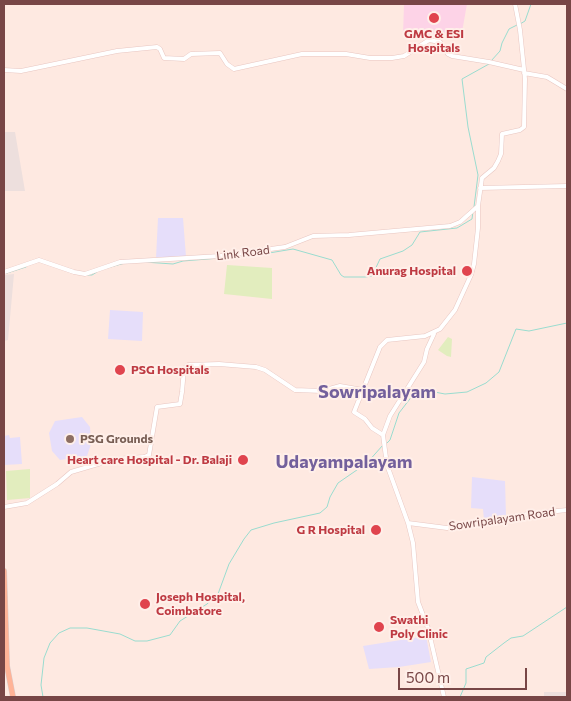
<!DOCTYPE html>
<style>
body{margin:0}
#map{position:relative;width:571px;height:701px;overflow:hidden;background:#fee9e1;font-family:Commissioner,sans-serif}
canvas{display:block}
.frame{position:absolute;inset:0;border:5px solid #784646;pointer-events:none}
.scale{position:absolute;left:398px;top:668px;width:129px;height:22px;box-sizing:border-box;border:2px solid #784646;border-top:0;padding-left:6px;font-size:15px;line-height:18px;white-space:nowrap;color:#784646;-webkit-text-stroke:4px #ffefe9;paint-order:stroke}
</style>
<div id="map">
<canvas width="571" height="701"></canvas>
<div class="frame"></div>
<div class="scale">500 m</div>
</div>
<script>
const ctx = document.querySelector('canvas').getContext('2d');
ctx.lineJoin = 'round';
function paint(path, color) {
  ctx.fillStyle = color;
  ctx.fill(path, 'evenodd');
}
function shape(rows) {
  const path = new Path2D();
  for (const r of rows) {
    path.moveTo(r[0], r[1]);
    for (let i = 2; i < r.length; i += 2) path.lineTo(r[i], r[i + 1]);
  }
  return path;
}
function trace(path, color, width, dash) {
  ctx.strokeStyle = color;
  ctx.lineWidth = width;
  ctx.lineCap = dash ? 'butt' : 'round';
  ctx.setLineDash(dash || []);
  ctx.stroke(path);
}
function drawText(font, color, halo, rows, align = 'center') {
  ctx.font = font + ' Commissioner,sans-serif';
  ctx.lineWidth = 4;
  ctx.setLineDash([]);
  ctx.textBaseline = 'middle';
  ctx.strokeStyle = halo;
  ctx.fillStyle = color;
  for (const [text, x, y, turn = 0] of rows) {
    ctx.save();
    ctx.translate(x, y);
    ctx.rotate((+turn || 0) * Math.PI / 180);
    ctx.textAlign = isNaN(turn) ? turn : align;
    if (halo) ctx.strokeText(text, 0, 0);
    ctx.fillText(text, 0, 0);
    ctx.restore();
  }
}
const industrial = shape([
 [4,132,15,132,25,191,4,191],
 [14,274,8,340,4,341,4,275],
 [544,692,567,692,567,697,544,697]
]);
const education = shape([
 [158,218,183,218,186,257,156,258],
 [110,310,143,312,142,341,108,339],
 [82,417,90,427,91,444,87,456,60,460,52,451,49,433,55,421],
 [9,435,10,438,20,437,22,464,4,465,4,436],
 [472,477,505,481,506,516,484,520,483,509,471,508],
 [426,636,431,662,399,667,369,669,363,646]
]);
const medical = shape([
 [404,4,467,4,462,32,457,31,456,37,444,39,403,36]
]);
const green = shape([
 [227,265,272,268,272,299,224,294],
 [448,337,452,339,451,357,447,356,438,350],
 [30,469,30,498,7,500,6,471]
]);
const stream = shape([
 [520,24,525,21,531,4],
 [491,61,500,51,502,43,509,29,517,25],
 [474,207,478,175,468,127,462,79,489,64],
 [144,262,173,264,183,261,257,255,293,249,332,260,341,275,344,277,365,277,372,276,380,259,403,251,412,245,420,232,457,228,472,219,473,211],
 [107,268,125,263],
 [4,274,26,267],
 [84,275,92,275,97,272],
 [387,443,390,440,399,413,416,391,424,390,445,394,467,392,486,383,499,372,516,329,529,331,567,323],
 [43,697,41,685,44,658,50,643,59,633,70,628,87,628,120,634,135,641,147,641,170,635,180,621,207,604,218,594,229,564,244,539,251,530,274,523,320,513,327,507,330,497,338,483,367,463,383,445],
 [460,697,466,683,466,669,484,663,486,657,504,643,511,638,523,636,567,607]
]);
const tertiary = shape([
 [4,70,21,71,117,51,157,47,160,49,164,58,184,59,191,54,220,53,227,64,234,69,302,54,346,54,370,58,392,58,404,56,429,40,440,42,448,54,452,56,489,62,524,70],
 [524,73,547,77,567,89],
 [480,188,567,186],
 [4,272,39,260,74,272,85,274,120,262,220,256,285,247,313,236,349,235,450,226,460,222,478,206],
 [383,435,390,416,424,362,427,349,434,334],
 [4,507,27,503,57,484,71,472,115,459,144,457,149,455,157,407,180,404,182,392,184,369,188,365,219,364,256,367,265,370,295,390,322,391,340,386,363,390],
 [408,523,447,528,528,514,567,510],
 [444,697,428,628,418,602,413,543,408,523,387,465,383,435,372,428,365,419,354,412,380,347,387,340,425,336,440,329,455,310,471,275,474,264,478,228,478,206,482,178,494,168,498,161,501,154,502,134,520,130,524,127,525,79,520,30,515,4]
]);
const primary = shape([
 [4,571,7,666,13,697]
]);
const markers = [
 [434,18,6,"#e0444e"],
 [467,271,6,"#e0444e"],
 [120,370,6,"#e0444e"],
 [70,439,5,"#8d6e63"],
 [243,460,6,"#e0444e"],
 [376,530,6,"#e0444e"],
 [145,604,6,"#e0444e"],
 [379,627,6,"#e0444e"]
];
const healthNames = [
 ["GMC & ESI",434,34,"center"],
 ["Hospitals",434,48,"center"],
 ["Anurag Hospital",456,271],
 ["PSG Hospitals",131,370,"left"],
 ["Heart care Hospital - Dr. Balaji",232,460],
 ["G R Hospital",365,530],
 ["Joseph Hospital,",156,597,"left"],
 ["Coimbatore",156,611,"left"],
 ["Swathi",390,620,"left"],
 ["Poly Clinic",390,634,"left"]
];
const streetNames = [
 ["Link Road",243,253,-7],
 ["Sowripalayam Road",502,519,-8]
];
const educationNames = [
 ["PSG Grounds",80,439]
];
const districtNames = [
 ["Sowripalayam",377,392],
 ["Udayampalayam",344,462]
];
paint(industrial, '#eddfdd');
paint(education, '#e6defa');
paint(medical, '#fdd3e7');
paint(green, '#e2edbe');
trace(stream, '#99dccf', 1);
trace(tertiary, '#e8c6c1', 5);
trace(primary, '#d9cbcb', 6);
trace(tertiary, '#fff', 4);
trace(primary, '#ffb397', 5);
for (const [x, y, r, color] of markers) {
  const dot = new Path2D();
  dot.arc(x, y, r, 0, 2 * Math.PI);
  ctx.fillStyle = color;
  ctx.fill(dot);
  trace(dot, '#ffefe9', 2);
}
drawText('bold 12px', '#be3a42', '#ffefe9', healthNames, 'right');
drawText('12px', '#784646', '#ffefe9', streetNames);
drawText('bold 12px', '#785e54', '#ffefe9', educationNames, 'left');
drawText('bold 18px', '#73609c', '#ffefe9', districtNames);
</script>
